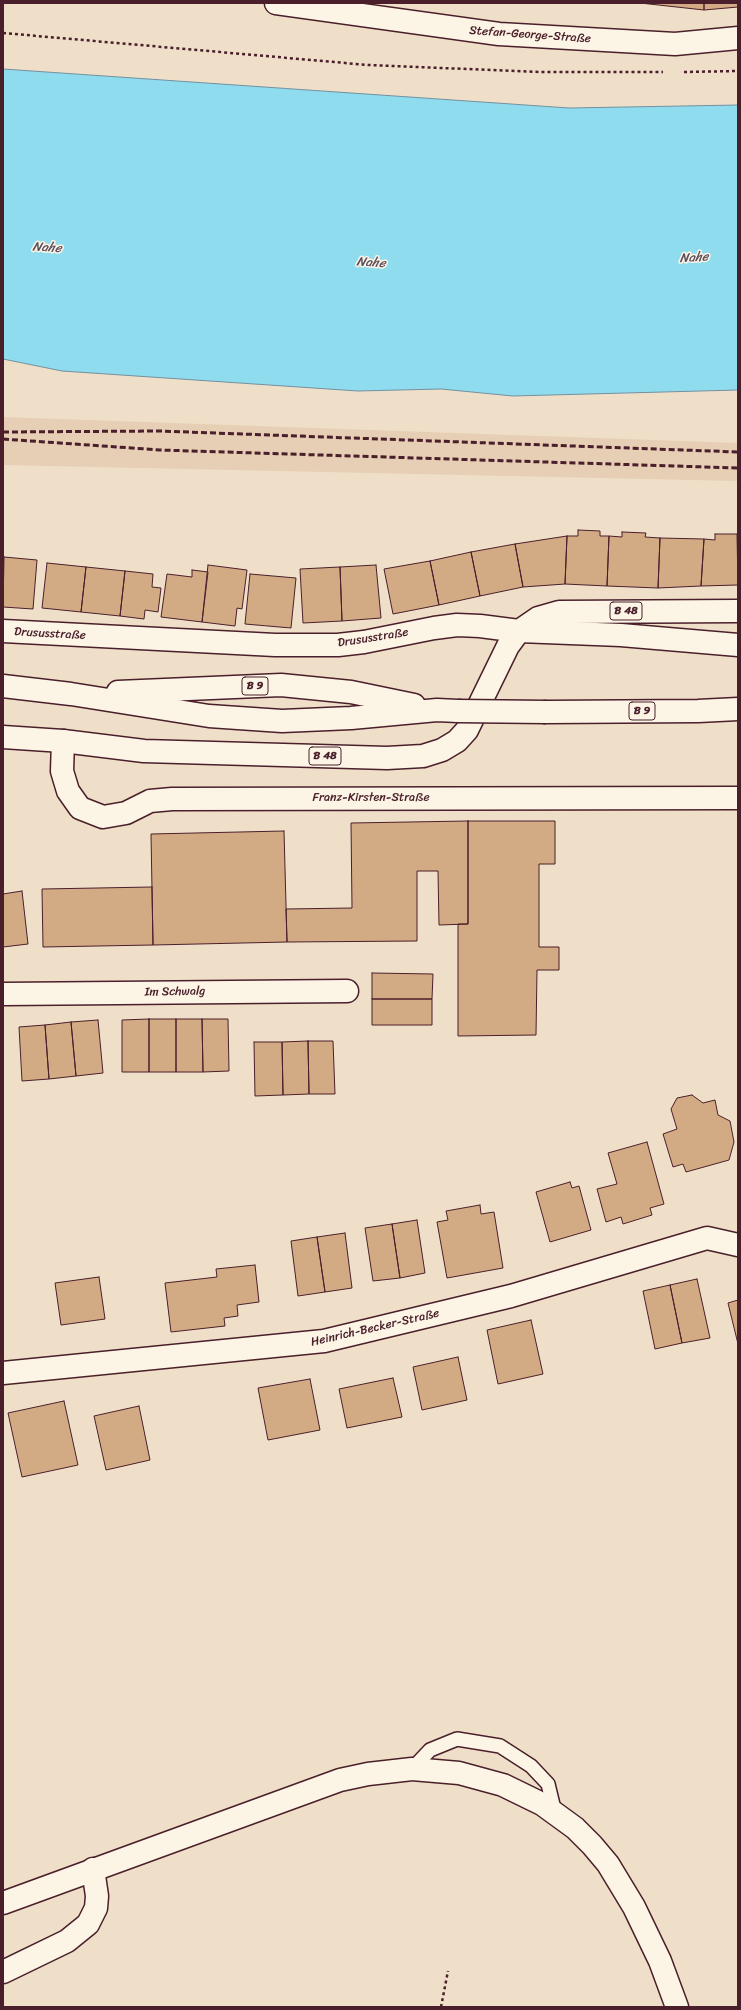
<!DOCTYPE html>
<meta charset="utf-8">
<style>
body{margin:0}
#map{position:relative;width:741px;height:2010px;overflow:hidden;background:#efdfc8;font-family:Sriracha,sans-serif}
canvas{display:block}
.frame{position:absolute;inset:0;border:4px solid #4a1f2b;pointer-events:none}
</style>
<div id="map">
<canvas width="741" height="2010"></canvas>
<div class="frame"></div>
</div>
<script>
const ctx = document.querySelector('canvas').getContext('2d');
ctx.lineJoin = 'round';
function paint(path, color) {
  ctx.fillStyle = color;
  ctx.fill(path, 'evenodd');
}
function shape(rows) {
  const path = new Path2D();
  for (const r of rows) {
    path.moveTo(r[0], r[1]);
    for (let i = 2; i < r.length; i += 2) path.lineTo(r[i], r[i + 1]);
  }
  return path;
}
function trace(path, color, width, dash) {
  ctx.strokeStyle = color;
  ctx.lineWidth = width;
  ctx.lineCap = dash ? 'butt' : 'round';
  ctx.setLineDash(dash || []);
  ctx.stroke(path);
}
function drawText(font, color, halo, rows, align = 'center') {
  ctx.font = font + ' Sriracha,sans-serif';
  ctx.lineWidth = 3;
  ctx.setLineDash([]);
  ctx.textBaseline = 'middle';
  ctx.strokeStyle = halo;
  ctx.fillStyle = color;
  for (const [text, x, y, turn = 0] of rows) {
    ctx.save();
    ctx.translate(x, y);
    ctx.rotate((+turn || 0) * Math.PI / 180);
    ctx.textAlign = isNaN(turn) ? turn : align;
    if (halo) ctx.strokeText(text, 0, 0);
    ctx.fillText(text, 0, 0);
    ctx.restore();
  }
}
const built = shape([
 [3,417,738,443,738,481,3,465]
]);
const water = shape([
 [3,69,569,108,738,105,738,390,513,396,441,389,358,391,62,371,3,359,3,69]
]);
const building = shape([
 [640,3,704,3,704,10,640,3],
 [704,3,738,3,738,7,704,10,704,3],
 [578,530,600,531,600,536,609,536,607,586,565,584,567,536,578,536,578,530],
 [622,532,646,533,645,537,660,538,658,588,607,586,609,536,622,537,622,532],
 [715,534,737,534,738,585,701,586,704,539,715,540,715,534],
 [567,536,565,584,523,587,515,544,567,536],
 [660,538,704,539,701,586,658,588,660,538],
 [515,544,523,587,480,596,471,552,515,544],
 [471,552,480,596,439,605,430,561,471,552],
 [4,557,37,560,33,609,3,607,4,557],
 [430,561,439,605,393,614,384,569,430,561],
 [47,563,86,567,81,612,42,608,47,563],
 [208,565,247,570,242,609,237,608,235,626,202,622,208,565],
 [376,565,381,618,342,621,340,567,376,565],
 [86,567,125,571,120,616,81,612,86,567],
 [340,567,342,621,303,623,300,569,340,567],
 [192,570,208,572,202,622,161,617,167,574,192,577,192,570],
 [125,571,153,574,152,587,161,588,158,612,145,610,144,619,120,616,125,571],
 [250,574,296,578,291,628,245,624,250,574],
 [468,821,468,924,439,925,438,871,417,871,417,941,287,942,286,909,352,908,351,823,468,821],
 [468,821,555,821,555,864,539,864,539,947,559,947,559,970,537,970,536,1035,458,1036,458,924,468,924,468,821],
 [284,831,287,942,153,945,151,834,284,831],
 [152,887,153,945,43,947,42,889,152,887],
 [22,891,28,944,3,947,3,894,22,891],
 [372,973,433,974,432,999,372,999,372,973],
 [372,999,432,999,432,1025,372,1025,372,999],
 [149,1019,149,1072,122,1072,122,1020,149,1019],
 [149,1019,176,1019,176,1072,149,1072,149,1019],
 [176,1019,202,1019,203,1072,176,1072,176,1019],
 [202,1019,228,1019,229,1071,203,1072,202,1019],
 [98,1020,103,1073,76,1076,71,1022,98,1020],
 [71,1022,76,1076,49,1079,45,1025,71,1022],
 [45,1025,49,1079,22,1081,19,1027,45,1025],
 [308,1041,309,1094,283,1095,282,1042,308,1041],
 [308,1041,333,1041,335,1094,309,1094,308,1041],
 [254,1042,282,1042,283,1095,255,1096,254,1042],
 [692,1095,703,1103,715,1100,718,1115,730,1121,734,1142,729,1160,686,1172,683,1164,673,1167,663,1134,677,1129,671,1109,677,1098,692,1095],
 [647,1142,664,1204,650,1208,652,1215,623,1224,621,1217,606,1222,597,1189,617,1184,608,1153,647,1142],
 [570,1182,572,1188,579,1186,591,1230,550,1242,536,1192,570,1182],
 [480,1205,481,1214,494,1212,503,1268,447,1278,437,1222,448,1220,446,1211,480,1205],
 [417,1220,425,1273,400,1278,392,1224,417,1220],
 [392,1224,400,1278,373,1281,365,1228,392,1224],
 [345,1233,352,1288,325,1292,317,1237,345,1233],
 [317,1237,325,1292,298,1296,291,1241,317,1237],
 [255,1265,259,1302,237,1305,238,1316,224,1318,225,1326,171,1332,165,1283,217,1277,216,1269,255,1265],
 [99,1277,105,1319,61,1325,55,1283,99,1277],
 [697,1279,710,1338,682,1343,670,1285,697,1279],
 [670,1285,682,1343,655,1349,643,1291,670,1285],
 [738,1300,738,1344,728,1303,738,1300],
 [531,1320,543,1374,498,1384,487,1330,531,1320],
 [458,1357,467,1400,422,1410,413,1367,458,1357],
 [393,1378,402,1417,347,1428,339,1389,393,1378],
 [310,1379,320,1430,268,1440,258,1388,310,1379],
 [64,1401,78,1465,22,1477,8,1413,64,1401],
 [139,1406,150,1460,106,1470,94,1416,139,1406]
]);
const path = shape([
 [3,33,368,65,541,72,663,72],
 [684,72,738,71],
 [441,2007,448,1971]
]);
const service = shape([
 [412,1769,430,1750,457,1739,500,1746,531,1766,548,1784,555,1813]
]);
const minor = shape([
 [63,741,62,771,68,791,80,808,103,817,126,813,150,801,172,799,738,798],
 [3,994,347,991],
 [3,1373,324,1341,511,1296,707,1238,738,1245],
 [3,1972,67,1941,88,1924,96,1908,97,1896,93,1869]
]);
const secondary = shape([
 [276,3,499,34,675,44,738,38],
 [3,1903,340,1780,368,1774,412,1769,459,1773,503,1785,542,1804,575,1828,592,1845,608,1864,634,1907,660,1961,677,2007]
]);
const primary = shape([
 [3,631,275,645,338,645,364,642,434,628,457,625,480,626,519,631],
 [3,737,63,741,144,751,387,758,423,756,442,750,457,741,467,730,508,646,519,631,538,618,559,612,738,611]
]);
const trunk = shape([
 [519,631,621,635,738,645],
 [3,686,71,694,209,716,282,721,351,718,437,710,458,711],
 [118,692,281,685,351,692,414,705],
 [546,712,698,711,738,709]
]);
const rail = shape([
 [3,432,159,431,738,452],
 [3,439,160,450,738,468]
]);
const trunkBridge = shape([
 [458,711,546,712]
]);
const shields = [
 [626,611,32],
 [255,686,26],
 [642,711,26],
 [325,756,32]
];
const shieldNames = [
 ["B 48",626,611],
 ["B 9",255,686],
 ["B 9",642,711],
 ["B 48",325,756]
];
const streetNames = [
 ["Stefan-George-Straße",530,35,4],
 ["Drususstraße",50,634,3],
 ["Drususstraße",373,638,-9],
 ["Franz-Kirsten-Straße",371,798],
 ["Im Schwalg",175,992,-1],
 ["Heinrich-Becker-Straße",375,1328,-13]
];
const waterNames = [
 ["Nahe",47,248,3],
 ["Nahe",694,258,-4],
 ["Nahe",371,263,3]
];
paint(built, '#e6cfb4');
paint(water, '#8fdcee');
trace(water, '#7390a0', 1);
paint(building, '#d2ab84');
trace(building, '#4a1f2b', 1);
trace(service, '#4a1f2b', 16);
trace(minor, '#4a1f2b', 25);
trace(secondary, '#4a1f2b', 25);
trace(primary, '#4a1f2b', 25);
trace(trunk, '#4a1f2b', 25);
trace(path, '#4a1f2b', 2.5, [3, 3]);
trace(service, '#fcf5e5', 13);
trace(minor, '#fcf5e5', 22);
trace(secondary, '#fcf5e5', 22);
trace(primary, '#fcf5e5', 22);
trace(trunk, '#fcf5e5', 22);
trace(rail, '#4a1f2b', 3, [6, 3]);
trace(trunkBridge, '#4a1f2b', 25, []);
trace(trunkBridge, '#fcf5e5', 22);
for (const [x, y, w] of shields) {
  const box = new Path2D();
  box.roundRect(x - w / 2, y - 9, w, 18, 3);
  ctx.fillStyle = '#fcf5e5';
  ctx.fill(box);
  trace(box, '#4a1f2b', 1);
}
drawText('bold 11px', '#4a1f2b', null, shieldNames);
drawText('12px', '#4a1f2b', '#fcf5e5', streetNames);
drawText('italic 13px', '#5b4e5c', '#fcf5e5', waterNames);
</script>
